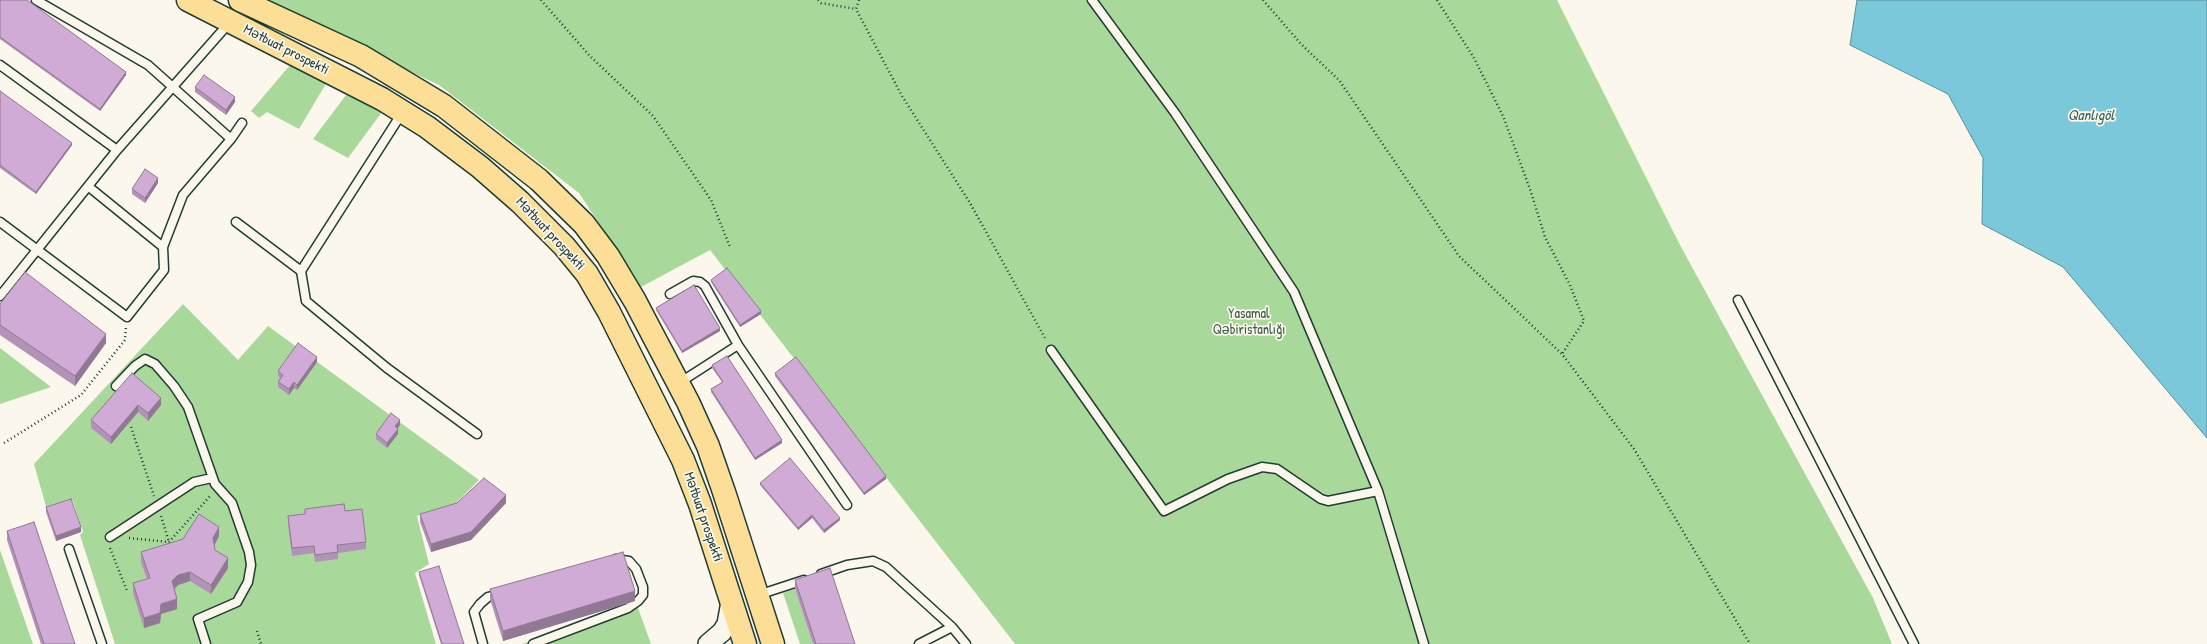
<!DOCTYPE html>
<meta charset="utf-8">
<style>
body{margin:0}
canvas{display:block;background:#fbf7ec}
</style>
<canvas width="2207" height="644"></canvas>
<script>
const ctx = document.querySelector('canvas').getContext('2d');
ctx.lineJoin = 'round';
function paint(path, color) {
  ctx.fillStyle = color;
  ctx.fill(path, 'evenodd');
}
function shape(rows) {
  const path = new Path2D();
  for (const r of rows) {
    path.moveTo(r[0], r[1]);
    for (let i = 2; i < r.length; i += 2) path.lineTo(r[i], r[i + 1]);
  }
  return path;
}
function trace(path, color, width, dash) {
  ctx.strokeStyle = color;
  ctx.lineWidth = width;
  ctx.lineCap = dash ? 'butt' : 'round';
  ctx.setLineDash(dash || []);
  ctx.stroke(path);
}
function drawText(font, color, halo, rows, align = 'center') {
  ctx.font = font + ' "Patrick Hand",sans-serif';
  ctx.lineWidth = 3.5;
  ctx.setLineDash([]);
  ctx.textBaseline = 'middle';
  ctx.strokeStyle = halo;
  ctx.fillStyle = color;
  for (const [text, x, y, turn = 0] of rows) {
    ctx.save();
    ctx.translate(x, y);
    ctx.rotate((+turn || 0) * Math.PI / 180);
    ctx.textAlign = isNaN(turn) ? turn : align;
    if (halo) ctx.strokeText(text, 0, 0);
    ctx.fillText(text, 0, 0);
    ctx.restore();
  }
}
const green = shape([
 [258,0,1557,0,1680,245,1873,598,1892,644,1015,644,710,250,641,287,579,193,439,85],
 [291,64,327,82,299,129,267,112,259,118,251,111],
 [346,95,382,112,348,158,313,139],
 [183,304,238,360,268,326,479,480,454,505,417,516,429,564,415,573,436,644,115,644,80,535,83,532,73,501,47,510,34,464],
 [0,348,51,387,0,404],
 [0,550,33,644,0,644],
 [795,589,813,644,800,644,783,593],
 [638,608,651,644,522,644]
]);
const water = shape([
 [1857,0,2207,0,2207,438,2063,267,1982,224,1983,158,1948,94,1850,45,1857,0]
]);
const path = shape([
 [541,0,589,55,653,116,711,200,730,247],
 [818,0,821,3,856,9],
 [859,0,856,9,902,96,970,203,1046,340],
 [1263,0,1301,44,1339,80,1459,256,1562,354,1634,449,1750,644],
 [1437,0,1474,58,1503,116,1531,192,1545,237,1570,285,1584,321,1562,354],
 [131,427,154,496],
 [4,443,81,395,125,340,126,327],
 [161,516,169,542],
 [129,538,169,542,211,495],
 [110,548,127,591],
 [257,631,261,644]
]);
const service = shape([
 [1092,0,1175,113,1294,292,1378,491,1424,644],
 [0,65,117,150],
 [402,113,301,271,306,301,387,368,477,434],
 [231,139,242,123],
 [89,187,163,247],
 [0,222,127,317,164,270,163,247,183,195,231,139,148,65,36,0],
 [236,222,301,271],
 [670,294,693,281,700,282,705,286,738,345,847,505],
 [0,296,117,150,230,22],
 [1738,300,1914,644],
 [1051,350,1164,511,1228,479,1262,467,1277,469,1321,499,1328,501,1378,491],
 [679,383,738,345],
 [116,386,135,366,145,359,155,364,174,386,188,407,215,484,232,503,249,552,251,565,248,582,237,602,198,619,206,644],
 [110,537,194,482,212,478],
 [69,549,102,644],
 [821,574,847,565,873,561,886,567,952,627,966,644],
 [758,595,804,580],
 [483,644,474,612,480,604,488,597,499,594],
 [533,644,628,608,638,601,643,595,643,587,636,569,629,561,616,559],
 [919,644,952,627]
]);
const tertiary = shape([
 [708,644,722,632,727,624,731,602]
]);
const primary = shape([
 [188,0,382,99,427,127,480,167,520,202,564,246,587,274,609,312,683,460,700,504,745,644],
 [240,0,361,56,444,106,539,180,584,224,608,256,635,301,688,402,708,446,724,492,773,644]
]);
const wall = shape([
 [0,0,126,75,100,111,0,39],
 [195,87,235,102,226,115,195,92],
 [0,91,72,145,36,194,0,168],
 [158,183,145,203,132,194,132,189],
 [711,280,761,314,740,327,711,282],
 [0,304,106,343,75,386,0,335],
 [656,308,720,331,682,353,656,310],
 [317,362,297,390,294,388,289,395,278,387,278,382,280,378,278,376,278,371],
 [712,365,782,443,755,460,711,392,711,389,722,382,712,368],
 [775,373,886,479,864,495,775,376],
 [161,398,161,405,148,421,138,412,111,444,91,428,91,420],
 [400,425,398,428,398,434,387,448,376,439,376,434],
 [760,483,840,520,824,533,812,518,798,530,760,485],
 [506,503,471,540,431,552,420,522,420,514],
 [46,507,81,532,56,541,46,512],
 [305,509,345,511,366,542,366,549,338,553,338,559,315,562,314,553,292,556,288,524,288,516,305,514],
 [7,531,75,644,41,644,7,540],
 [219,536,214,545,215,550,228,568,211,594,190,581,178,585,175,589,177,609,161,614,160,623,144,628,133,593,133,583,147,579,141,562,141,552],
 [419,572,464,644,441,644,419,575],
 [795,580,855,644,813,644,795,589],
 [490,589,635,601,503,641,490,599]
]);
const shadedWall = shape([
 [126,72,126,75,100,111,100,109],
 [235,97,235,102,226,115,226,110],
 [72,143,72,145,36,194,36,192],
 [158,178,158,183,145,203,145,198],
 [761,311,761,314,740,327,740,325],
 [720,328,720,331,682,353,682,351],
 [106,334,106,343,75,386,75,376],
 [317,357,317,362,297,390,297,385],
 [294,382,294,388,289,395,289,389],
 [161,398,161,405,148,421,148,413],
 [138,405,138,412,111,444,111,437],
 [400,420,400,425,395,431,395,426],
 [398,429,398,434,387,448,387,443],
 [782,440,782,443,755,460,755,458],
 [886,476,886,479,864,495,864,493],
 [506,495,506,503,471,540,431,552,431,544],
 [812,515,812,518,798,530,798,528],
 [840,518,840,520,824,533,824,530],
 [81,527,81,532,56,541,56,536],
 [219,527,219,536,213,548,213,538],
 [228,558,228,568,211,594,211,585],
 [190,572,190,581,178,585,172,591,172,581,178,575],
 [635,591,635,601,503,641,503,631],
 [177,599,177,609,161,614,160,623,144,628,144,618,161,604]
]);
const building = shape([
 [0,0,27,0,126,72,100,109,0,37,0,0],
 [204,75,235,97,226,110,195,87,204,75],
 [0,91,72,143,36,192,0,165,0,91],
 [145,169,158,178,145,198,132,189,145,169],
 [727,268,761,311,740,325,711,280,727,268],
 [25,272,106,334,75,376,0,325,0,304,25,272],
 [694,285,720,328,682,351,656,308,694,285],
 [298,343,317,357,297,385,294,382,289,389,278,382,283,375,278,371,298,343],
 [727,356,782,440,755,458,711,389,723,382,712,365,727,356],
 [796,357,886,476,864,493,775,373,796,357],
 [132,373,161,398,148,413,138,405,111,437,91,420,132,373],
 [391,413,400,420,395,426,398,429,387,443,376,434,391,413],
 [790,458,840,518,824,530,812,515,798,528,760,483,790,458],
 [484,478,506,495,471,532,431,544,420,514,457,503,484,478],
 [71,499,81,527,56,536,46,507,71,499],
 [344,504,345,511,362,509,366,542,337,545,338,552,315,555,314,546,292,548,288,516,305,514,305,509,344,504],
 [199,514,219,527,213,538,215,550,228,558,211,585,190,572,178,575,172,581,177,599,161,604,160,613,144,618,133,583,150,578,141,552,183,539,199,514],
 [34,522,75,644,44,644,7,531,34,522],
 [623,552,635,591,503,631,490,589,623,552],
 [439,566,464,644,442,644,419,572,439,566],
 [830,568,855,644,816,644,795,580,830,568]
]);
const streetNames = [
 ["Mətbuat prospekti",286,50,27],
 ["Mətbuat prospekti",550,234,47],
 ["Mətbuat prospekti",703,517,71]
];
const parkNames = [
 ["Yasamal",1249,314],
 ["Qəbiristanlığı",1249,330]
];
const waterNames = [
 ["Qanlıgöl",2091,116]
];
paint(green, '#a9d99a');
paint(water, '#7cc8db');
trace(water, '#579098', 1);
trace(service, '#1f3d34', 11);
trace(tertiary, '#1f3d34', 22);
trace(primary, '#1f3d34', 25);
trace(path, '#1f3d34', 2.5, [1, 3]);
trace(service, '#fbf7ec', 8);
trace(tertiary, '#fbf7ec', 19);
trace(primary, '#fcde96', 22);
paint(wall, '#b293b7');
paint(shadedWall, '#917895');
paint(building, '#cfabd5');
trace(building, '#917895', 1);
drawText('14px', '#1f3d34', '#fbf7ec', streetNames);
drawText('14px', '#3b5c48', '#fbf7ec', parkNames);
drawText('italic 15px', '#36605e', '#fbf7ec', waterNames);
</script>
